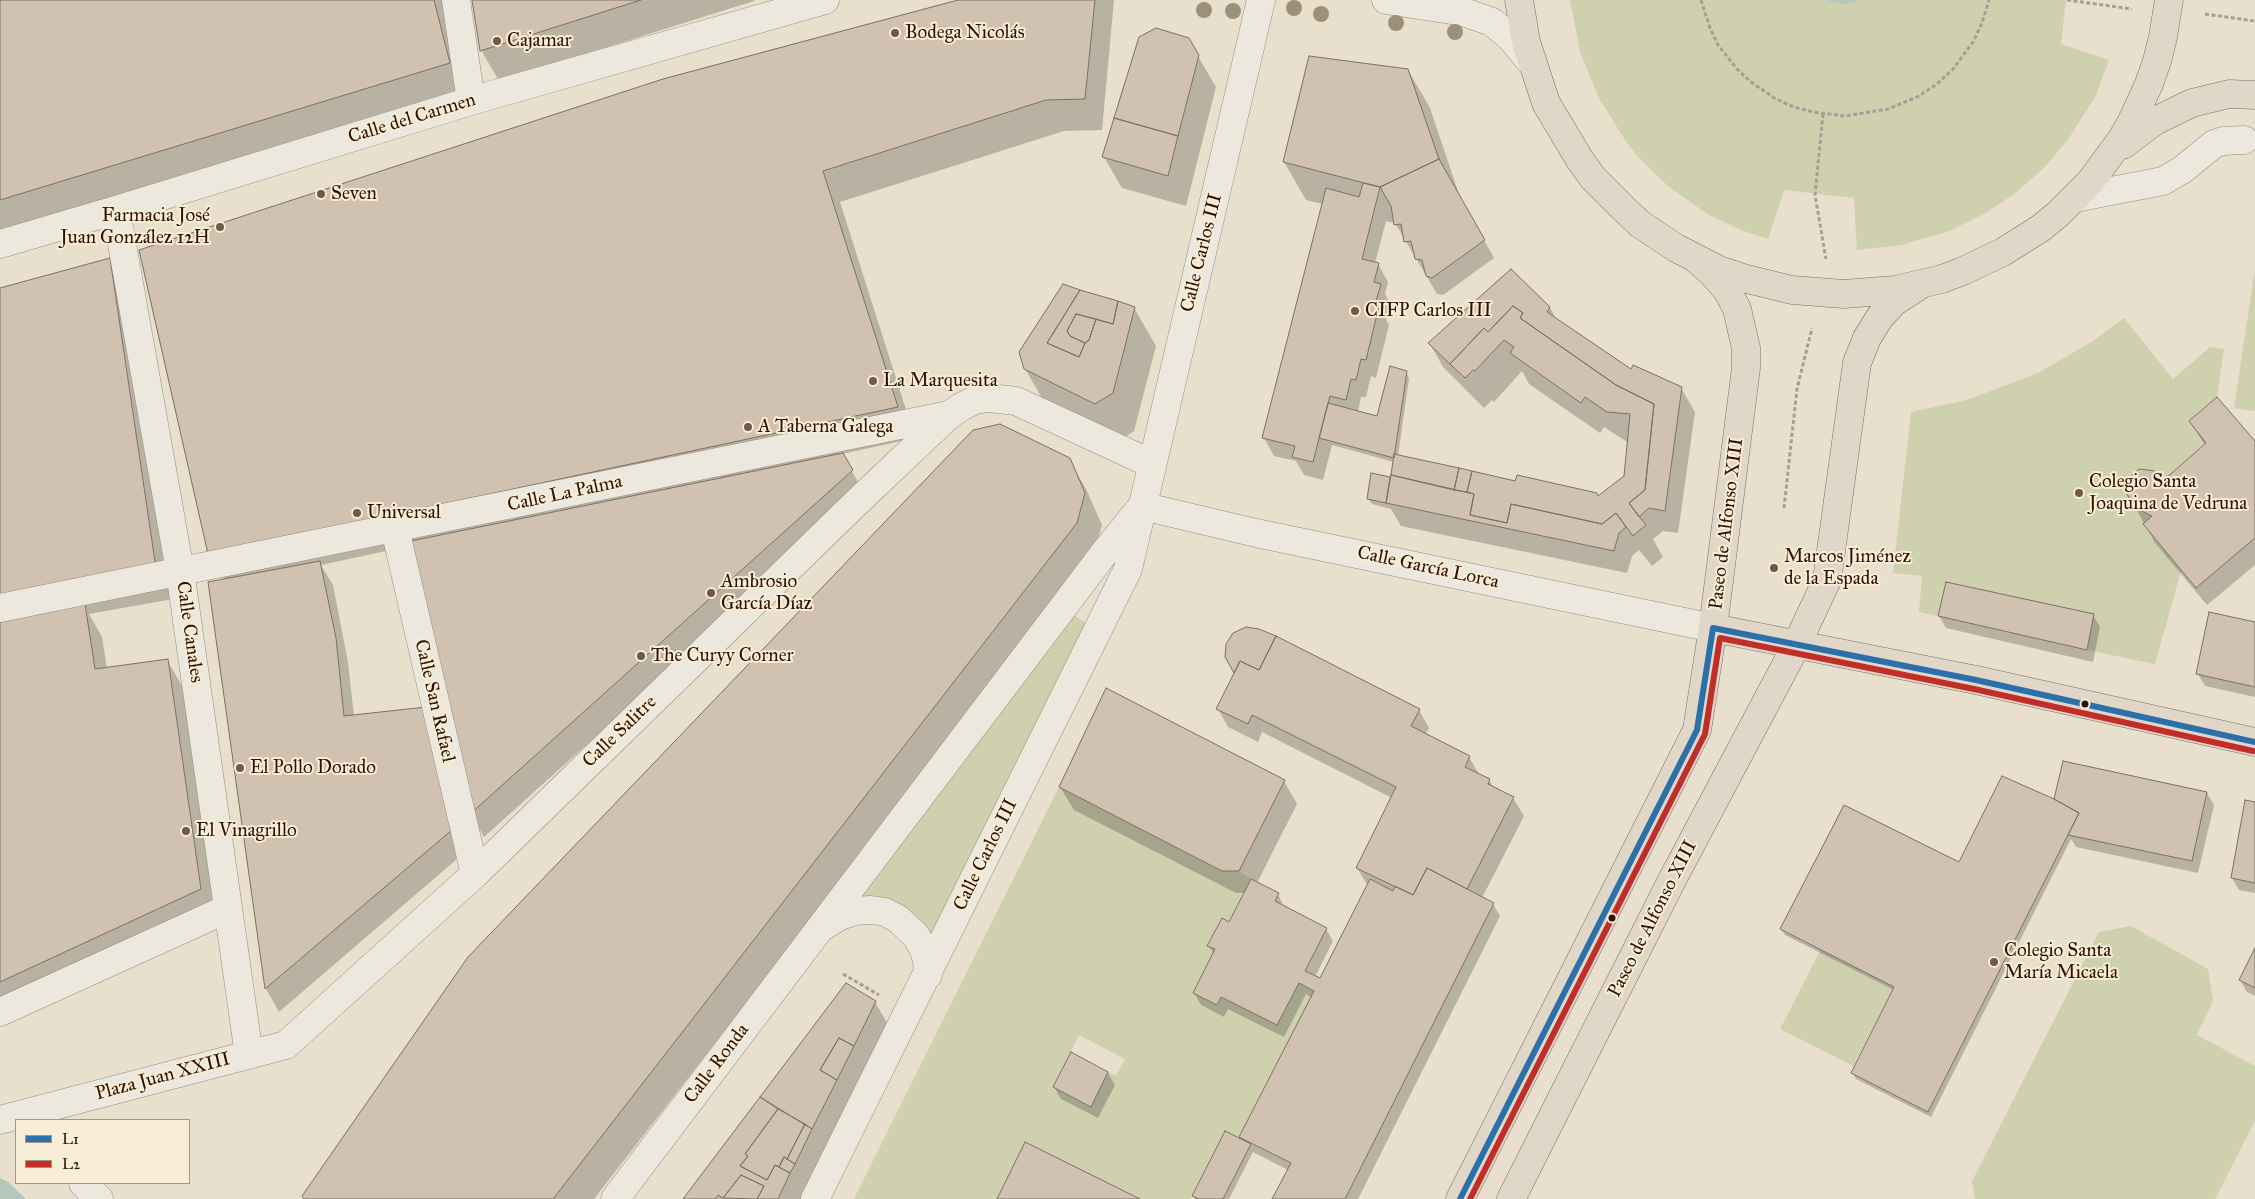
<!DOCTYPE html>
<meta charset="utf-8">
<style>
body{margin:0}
#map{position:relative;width:2255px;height:1199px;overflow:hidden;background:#e8dfcc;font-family:"IM FELL Great Primer",serif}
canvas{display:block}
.legend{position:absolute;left:15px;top:1119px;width:175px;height:65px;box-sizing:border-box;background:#f8edd6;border:1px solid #a89580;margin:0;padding:6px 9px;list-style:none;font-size:15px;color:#301100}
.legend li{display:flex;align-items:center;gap:10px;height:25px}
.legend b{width:25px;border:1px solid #a89580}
</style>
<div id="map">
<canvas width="2255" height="1199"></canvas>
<ul class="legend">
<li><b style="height:6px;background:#2b70a9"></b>L1</li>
<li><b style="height:6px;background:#c12d27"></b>L2</li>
</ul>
</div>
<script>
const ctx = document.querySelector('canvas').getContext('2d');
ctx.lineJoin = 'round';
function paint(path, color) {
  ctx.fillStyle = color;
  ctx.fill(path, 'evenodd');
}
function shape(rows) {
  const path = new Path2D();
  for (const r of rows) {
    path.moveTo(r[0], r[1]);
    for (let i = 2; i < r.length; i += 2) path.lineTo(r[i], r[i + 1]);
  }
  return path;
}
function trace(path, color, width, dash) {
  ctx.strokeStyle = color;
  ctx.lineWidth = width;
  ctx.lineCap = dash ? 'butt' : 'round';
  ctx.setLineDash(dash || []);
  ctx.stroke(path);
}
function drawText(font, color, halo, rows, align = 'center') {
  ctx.font = font + ' "IM FELL Great Primer",serif';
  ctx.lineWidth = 4;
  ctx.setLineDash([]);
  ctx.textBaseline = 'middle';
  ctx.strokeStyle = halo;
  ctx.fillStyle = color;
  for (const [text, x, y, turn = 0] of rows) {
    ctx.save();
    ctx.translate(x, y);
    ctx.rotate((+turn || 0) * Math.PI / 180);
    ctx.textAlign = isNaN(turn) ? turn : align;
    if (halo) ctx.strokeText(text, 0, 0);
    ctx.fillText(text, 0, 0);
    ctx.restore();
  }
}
const green = shape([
 [1570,0,2066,0,2061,44,2109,60,2095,97,2069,138,2045,167,2014,194,1984,214,1947,232,1901,245,1857,250,1854,198,1784,190,1768,239,1743,231,1707,214,1668,186,1638,157,1625,140,1599,98,1580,52],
 [2255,269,2255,411,2234,408],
 [2124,318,2173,379,2210,347,2224,349,2217,397,2189,421,2206,443,2164,480,2155,471,2139,469,2126,481,2127,494,2134,507,2152,516,2143,525,2181,571,2155,664,2087,650,2094,614,1947,582,1938,616,1919,612,1922,576,1893,573,1911,412,1967,400,2038,373,2093,341],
 [1062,609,1098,629,928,975,909,927,840,916],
 [1059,787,1221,871,1239,871,1251,879,1229,922,1221,919,1207,945,1215,949,1193,993,1217,1005,1221,997,1277,1025,1299,983,1314,991,1239,1137,1225,1131,1190,1199,1140,1199,1025,1142,997,1199,854,1199],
 [1079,1035,1125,1059,1116,1076,1108,1072,1090,1107,1053,1087],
 [2131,926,2208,969,2213,1001,2197,1035,2255,1066,2255,1121,2215,1199,1975,1199,1972,1181,2099,932],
 [1821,949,1894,987,1853,1066,1780,1029]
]);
const water = shape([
 [1826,0,1861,0,1842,4],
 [0,1178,8,1182,26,1199,0,1199]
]);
const shadow = shape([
 [0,0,443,0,467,94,0,236],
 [473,0,754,0,754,1,499,81,481,50],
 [963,0,1114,0,1102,130,1064,131,840,202,915,438,842,454,865,494,484,837,471,814,414,545,321,565,333,585,348,662,354,716,426,709,464,853,279,1012,266,989,209,583,225,581,209,554],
 [1188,39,1216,87,1186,206,1122,188,1104,157],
 [1408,70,1430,108,1460,197,1494,258,1443,295,1437,294,1395,223,1386,221,1375,263,1378,264,1388,282,1385,294,1390,303,1386,320,1389,325,1376,378,1371,376,1366,397,1361,397,1358,412,1378,417,1406,372,1409,378,1398,456,1516,483,1598,497,1625,476,1629,443,1604,427,1600,433,1529,384,1522,371,1494,402,1492,400,1484,408,1443,367,1430,344,1550,308,1557,320,1632,370,1681,388,1695,412,1678,533,1663,531,1653,539,1663,557,1652,566,1639,550,1632,556,1627,573,1401,526,1391,509,1372,504,1368,498,1389,479,1391,481,1394,462,1332,445,1323,480,1304,475,1296,461,1274,456,1264,438,1323,204,1306,200,1284,162],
 [109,260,127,291,173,599,89,614,102,637,107,669,167,660,185,691,219,920,0,1021,0,289],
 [1134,308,1156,346,1134,431,1118,442,1048,408,1025,369],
 [2190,422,2255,443,2255,565,2207,605,2155,543,2135,507,2205,445],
 [1069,459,1087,491,1102,525,1094,554,594,1199,305,1199],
 [2093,615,2100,627,2093,662,1946,628,1939,616],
 [2255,623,2255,697,2205,686,2198,674],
 [1218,709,1419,710,1429,728,1425,735,1469,757,1480,776,1489,780,1494,788,1513,798,1524,816,1482,898,1493,904,1500,916,1358,1199,1274,1199,1288,1170,1253,1152,1229,1199,1195,1199,1193,1196,1239,1139,1312,998,1306,994,1284,1037,1228,1009,1224,1017,1201,1005,1194,993,1214,955,1209,946,1229,924,1245,893,1236,893,1074,810,1060,787,1284,781,1297,804,1257,883,1278,894,1284,907,1326,929,1333,941,1315,977,1320,980,1368,886,1357,868,1392,798,1262,732,1258,742,1228,727],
 [2207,793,2214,805,2198,873,2076,847,2071,839,1931,1117,1856,1079,1853,1073,1894,990,1785,935,1781,929,1960,863,2055,801],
 [2255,804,2255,893,2239,890,2232,878],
 [2255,951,2255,996,2247,992,2240,980],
 [846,984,875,1002,897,1040,822,1199,685,1199],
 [1071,1054,1108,1073,1115,1085,1098,1118,1061,1099,1054,1087]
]);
const building = shape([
 [0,0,434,0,450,63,0,200,0,0],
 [472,0,641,0,480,51,472,0],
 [958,0,1095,0,1085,99,1046,100,823,171,898,407,208,554,139,250,663,79,958,0],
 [1156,28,1189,38,1199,55,1178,136,1114,118,1139,37,1156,28],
 [1309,56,1408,69,1439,159,1380,187,1283,162,1309,56],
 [1114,118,1178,136,1168,176,1102,157,1114,118],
 [1439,159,1485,240,1432,278,1426,276,1422,260,1415,259,1411,241,1404,242,1401,224,1394,225,1391,206,1380,187,1439,159],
 [1363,183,1380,187,1362,259,1379,263,1374,282,1381,284,1375,305,1379,306,1366,360,1361,359,1356,380,1351,379,1346,400,1330,396,1313,462,1292,457,1295,446,1262,438,1326,188,1359,197,1363,183],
 [110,258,156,568,0,595,0,288,110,258],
 [1511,269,1550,307,1547,312,1631,369,1633,365,1682,387,1665,511,1649,508,1639,517,1629,503,1645,490,1654,404,1616,385,1520,318,1523,313,1513,306,1488,332,1484,328,1450,364,1428,343,1511,269],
 [1063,284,1080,290,1047,343,1079,357,1085,343,1089,340,1096,319,1113,324,1118,301,1135,307,1113,393,1095,404,1024,369,1019,352,1063,284],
 [1080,290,1118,301,1113,324,1076,314,1067,331,1070,336,1085,343,1079,357,1047,343,1080,290],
 [1513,306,1523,313,1520,318,1616,385,1654,404,1645,490,1629,503,1646,525,1633,536,1616,513,1602,524,1511,504,1507,523,1470,515,1474,494,1467,492,1472,471,1515,481,1517,475,1597,493,1598,496,1624,476,1630,414,1607,412,1585,397,1581,403,1510,353,1514,347,1504,340,1475,371,1473,370,1465,378,1450,364,1484,328,1488,332,1513,306],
 [1076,314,1096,319,1089,340,1085,343,1070,336,1067,331,1076,314],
 [1390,366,1407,371,1394,458,1319,438,1328,403,1377,416,1390,366],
 [2217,397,2255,441,2255,538,2196,588,2143,524,2152,516,2134,507,2127,494,2126,481,2139,469,2155,471,2164,480,2206,443,2189,421,2217,397],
 [1000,424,1070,458,1085,493,1077,523,553,1199,304,1199,302,1196,468,957,973,430,1000,424],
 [843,453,853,470,469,815,411,541,843,453],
 [1394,454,1459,468,1454,490,1391,475,1394,454],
 [1459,468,1472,471,1467,492,1454,490,1459,468],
 [1371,473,1390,477,1386,503,1367,499,1371,473],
 [1391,475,1474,494,1470,515,1507,523,1511,504,1602,524,1616,513,1626,527,1619,533,1614,551,1386,503,1391,475],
 [320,561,336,638,344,716,426,707,452,830,265,989,208,582,320,561],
 [1946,582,2094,614,2087,650,1938,616,1946,582],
 [85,604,95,669,168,659,201,889,0,982,0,621,85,604],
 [2209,612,2255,622,2255,687,2196,674,2209,612],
 [1246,627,1259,629,1276,636,1259,670,1240,661,1234,673,1225,657,1226,644,1233,633,1246,627],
 [1276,636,1420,709,1411,726,1470,756,1465,767,1490,779,1488,784,1514,797,1467,889,1427,868,1413,895,1356,868,1396,787,1252,715,1248,724,1216,709,1240,661,1259,670,1276,636],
 [1106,688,1285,780,1239,871,1222,871,1059,787,1106,688],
 [2063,761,2207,792,2192,861,2068,835,2079,813,2054,799,2063,761],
 [2002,776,2054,799,2079,813,1928,1112,1851,1073,1894,987,1780,929,1844,805,1959,862,2002,776],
 [2245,800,2255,802,2255,883,2231,878,2245,800],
 [1427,868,1494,903,1345,1199,1272,1199,1291,1163,1239,1137,1314,991,1299,983,1277,1025,1221,997,1217,1005,1193,993,1215,949,1207,946,1222,918,1229,922,1251,879,1279,893,1275,901,1327,928,1305,971,1320,978,1370,879,1393,891,1395,886,1413,895,1427,868],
 [2255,948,2255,988,2239,980,2255,948],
 [846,983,876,1001,854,1046,839,1038,820,1070,837,1080,812,1129,760,1097,846,983],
 [839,1038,854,1046,837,1080,820,1070,839,1038],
 [1071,1052,1108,1072,1091,1107,1053,1087,1071,1052],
 [760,1097,778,1109,745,1154,748,1156,740,1166,767,1180,775,1165,790,1173,778,1199,757,1199,764,1186,741,1175,723,1198,718,1195,715,1199,683,1199,760,1097],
 [778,1109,805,1124,787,1159,784,1157,779,1167,775,1165,767,1180,740,1166,748,1156,745,1154,778,1109],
 [805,1124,812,1129,795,1164,787,1159,805,1124],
 [1225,1131,1251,1144,1223,1199,1199,1199,1192,1196,1225,1131],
 [1025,1142,1140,1199,997,1199,1025,1142],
 [784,1157,795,1164,790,1173,779,1167,784,1157],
 [741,1175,764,1186,757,1199,723,1198,741,1175]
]);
const path = shape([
 [1701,0,1710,28,1718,45,1737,69,1751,82,1776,99,1794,107,1813,112,1845,116,1888,109,1919,96,1937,84,1953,69,1973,42,1982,23,1989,0],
 [2067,0,2132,9],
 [2205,14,2255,21],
 [1823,114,1815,195,1826,259],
 [1784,508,1797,389,1812,328],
 [843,974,879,995]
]);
const minor = shape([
 [456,0,471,101],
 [1386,0,1464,12,1492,22,1511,38,1531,62],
 [2075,198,2163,181,2182,170,2214,144,2223,141,2244,140],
 [116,210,180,571,249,1055],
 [0,244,116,210,471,101,825,0],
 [1142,506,1256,533,1713,628],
 [395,529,475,874],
 [0,608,949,415],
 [824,926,840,916,855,911,871,910,885,912,898,919,916,936,923,948,927,960,928,975],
 [0,1012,227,909],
 [0,1120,286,1045,475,874,855,504,949,415,961,407,975,400,989,398,1016,401,1152,464],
 [83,1183,99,1199],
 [615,1199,1105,552,1138,511],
 [815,1199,1128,569,1261,0]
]);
const major = shape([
 [1519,0,1526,42,1546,103,1580,160,1593,178,1624,209,1640,224,1676,248,1719,270,1743,278,1792,290,1844,294,1895,290,1942,279,1963,271,2003,252,2041,228,2058,214,2090,182,2121,140,2131,123,2149,84,2157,61,2163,37,2169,0],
 [2123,145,2155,121,2192,103,2229,94,2255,95],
 [1713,628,1976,680,2255,742],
 [1460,1199,1697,730,1713,628,1746,368,1746,348,1737,309,1727,290,1713,274,1696,259],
 [1511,1199,1671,882,1796,646,1827,580,1857,363,1867,338,1880,317,1894,302,1920,285]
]);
const bus1 = shape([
 [1713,628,1976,680,2255,742],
 [1460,1199,1697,730,1713,628]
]);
const bus2 = shape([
 [1470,1199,1705,734,1720,638,1974,689,2253,751]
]);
const trees = [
 [1294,8],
 [1204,10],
 [1233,11],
 [1321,14],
 [1396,23],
 [1455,32]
];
const markers = [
 [895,33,5,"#705947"],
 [497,41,5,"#705947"],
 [321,194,5,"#705947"],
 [220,227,5,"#705947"],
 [1355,311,5,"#705947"],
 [873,381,5,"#705947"],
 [748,427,5,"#705947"],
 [2079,493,5,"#705947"],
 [357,513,5,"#705947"],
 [1774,568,5,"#705947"],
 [711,593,5,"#705947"],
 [641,656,5,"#705947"],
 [2085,704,4.5,"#301100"],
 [240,768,5,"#705947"],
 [186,831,5,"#705947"],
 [1612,918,4.5,"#301100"],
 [1994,962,5,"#705947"]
];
const poiNames = [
 ["Bodega Nicolás",905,33],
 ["Cajamar",507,41],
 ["Seven",331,194],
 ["Farmacia José",210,216,"right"],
 ["Juan González 12H",210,238,"right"],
 ["CIFP Carlos III",1365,311],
 ["La Marquesita",883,381],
 ["A Taberna Galega",758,427],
 ["Colegio Santa",2089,482],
 ["Joaquina de Vedruna",2089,504],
 ["Universal",367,513],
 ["Marcos Jiménez",1784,557],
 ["de la Espada",1784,579],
 ["Ambrosio",721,582],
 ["García Díaz",721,604],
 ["The Curyy Corner",651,656],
 ["El Pollo Dorado",250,768],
 ["El Vinagrillo",196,831],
 ["Colegio Santa",2004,951],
 ["María Micaela",2004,973]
];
const streetNames = [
 ["Calle del Carmen",412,119,-17],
 ["Calle Carlos III",1202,253,-76],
 ["Calle La Palma",565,494,-12],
 ["Paseo de Alfonso XIII",1727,524,-83],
 ["Calle García Lorca",1428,568,12],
 ["Calle Canales",189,632,82],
 ["Calle San Rafael",434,701,77],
 ["Calle Salitre",620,732,-44],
 ["Calle Carlos III",986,855,-64],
 ["Paseo de Alfonso XIII",1653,919,-63],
 ["Calle Ronda",717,1064,-53],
 ["Plaza Juan XXIII",163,1077,-15]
];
paint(green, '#ced0ae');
paint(water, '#b3c8bc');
paint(shadow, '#0003');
paint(building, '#d0c1b0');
trace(building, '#7a7065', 1);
trace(minor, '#958c7f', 29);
trace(major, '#7a7065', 29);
trace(path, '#a79f96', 3, [4, 2.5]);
trace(minor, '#ece8de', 28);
trace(major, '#e0d7c9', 28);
trace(bus1, '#2b70a9', 6);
trace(bus2, '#c12d27', 6);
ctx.fillStyle = '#9d9078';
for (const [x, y] of trees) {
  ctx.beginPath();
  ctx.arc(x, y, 8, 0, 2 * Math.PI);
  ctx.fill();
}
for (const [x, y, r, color] of markers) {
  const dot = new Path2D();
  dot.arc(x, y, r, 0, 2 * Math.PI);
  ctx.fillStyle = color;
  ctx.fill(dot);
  trace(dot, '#f8edd6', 2);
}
drawText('19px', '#301100', '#f8edd6', poiNames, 'left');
drawText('19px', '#301100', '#f8edd6', streetNames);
</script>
